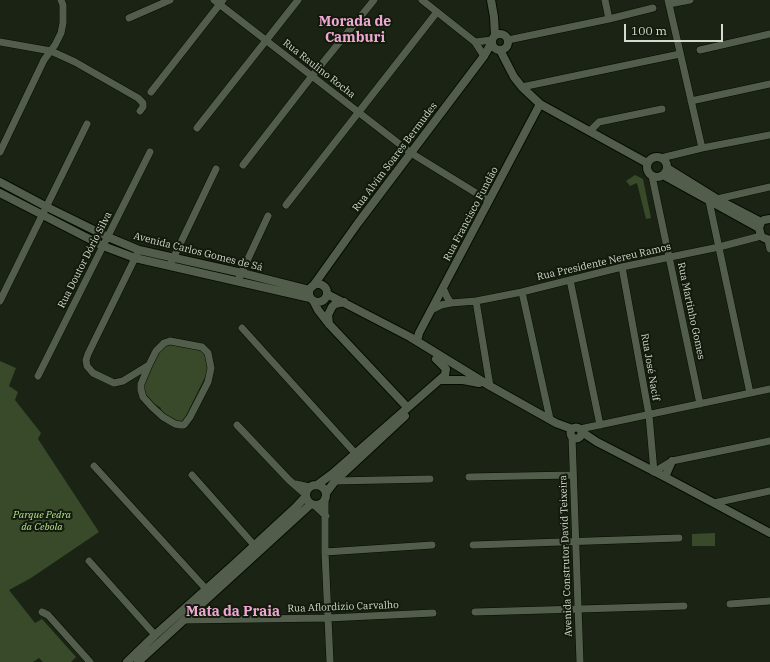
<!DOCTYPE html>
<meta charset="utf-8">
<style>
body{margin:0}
#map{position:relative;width:770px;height:662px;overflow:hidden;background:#1b2314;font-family:"IBM Plex Serif",serif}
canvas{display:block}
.scale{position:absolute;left:624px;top:24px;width:99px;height:18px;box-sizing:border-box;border:2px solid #d4dad0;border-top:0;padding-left:5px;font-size:12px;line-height:14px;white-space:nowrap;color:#d4dad0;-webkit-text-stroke:3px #121a0b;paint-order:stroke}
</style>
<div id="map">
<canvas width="770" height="662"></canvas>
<div class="scale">100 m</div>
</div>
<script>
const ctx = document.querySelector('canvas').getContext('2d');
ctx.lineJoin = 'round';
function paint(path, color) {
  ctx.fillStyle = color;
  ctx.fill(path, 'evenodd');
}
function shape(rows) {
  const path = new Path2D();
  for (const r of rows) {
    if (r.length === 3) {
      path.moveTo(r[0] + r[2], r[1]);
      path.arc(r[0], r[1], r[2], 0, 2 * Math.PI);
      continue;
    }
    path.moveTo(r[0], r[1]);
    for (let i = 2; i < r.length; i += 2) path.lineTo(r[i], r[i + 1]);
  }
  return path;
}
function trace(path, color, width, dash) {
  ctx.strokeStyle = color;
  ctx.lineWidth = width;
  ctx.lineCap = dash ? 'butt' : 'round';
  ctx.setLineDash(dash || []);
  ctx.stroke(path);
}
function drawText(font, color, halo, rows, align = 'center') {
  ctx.font = font + ' "IBM Plex Serif",serif';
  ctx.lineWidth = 4;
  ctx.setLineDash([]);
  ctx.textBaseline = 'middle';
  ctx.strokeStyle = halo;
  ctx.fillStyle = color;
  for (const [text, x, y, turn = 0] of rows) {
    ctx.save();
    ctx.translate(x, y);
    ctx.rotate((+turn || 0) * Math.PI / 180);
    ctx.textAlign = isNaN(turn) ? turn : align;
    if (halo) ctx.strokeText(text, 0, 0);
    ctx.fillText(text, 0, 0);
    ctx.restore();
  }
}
const green = shape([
 [635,175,643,179,651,218,646,219,637,183,630,186,626,181],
 [166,344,205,351,208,371,183,422,179,423,159,413,161,408,148,400,142,389,161,347],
 [0,361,16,368,9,386,18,392,15,400,41,433,38,439,99,532,31,578,9,590,35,623,42,619,76,657,71,662,43,662,39,658,33,662,0,662],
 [715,533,715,546,692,546,692,534]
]);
const minor = shape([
 [214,0,411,153,489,201],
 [422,0,475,42,484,56],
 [605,0,609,19],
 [668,0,702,148],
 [669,4,690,0],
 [129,18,170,0],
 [508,40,609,19,653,8],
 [0,42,51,51,75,62,138,98,143,103,143,107,140,111],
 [475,42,492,40],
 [700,50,770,34],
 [522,87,680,54],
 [151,92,223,0],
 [691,101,770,84],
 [197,128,298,0],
 [590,131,599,122,662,109],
 [0,152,44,60,55,45,61,33,63,23,63,5,61,0],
 [661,158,702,148,770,135],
 [243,165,312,76,374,0],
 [652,176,700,404],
 [717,199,770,187],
 [709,201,750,393],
 [286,205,437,12],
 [768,240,770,249],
 [137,254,88,354,86,360,87,366,93,373,114,383,123,381,149,365],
 [171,263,216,169],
 [622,267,649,415,654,472,672,461,770,441],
 [239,278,268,216],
 [570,280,600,425],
 [443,288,447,297,451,303],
 [522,292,550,419],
 [0,301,87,124],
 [476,301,490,386],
 [431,310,441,305,451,303,476,301,522,292,622,267,719,247,761,236],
 [242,328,355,453],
 [170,341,202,347,208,353,211,368,208,382,190,417,184,425,180,425,175,424,163,417,152,407,143,397,141,390,141,384,149,365,156,351,164,343,170,341],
 [38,376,150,152],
 [237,425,289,480,305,494],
 [580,429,770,389],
 [572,437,580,662],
 [94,466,206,589],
 [192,475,254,545],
 [469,477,572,475],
 [335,481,430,479],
 [296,484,309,487],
 [325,498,325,552,330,662],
 [714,503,770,491],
 [314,505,326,516],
 [473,545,679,538],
 [325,552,432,545],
 [89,561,155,635],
 [730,604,770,601],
 [42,612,48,615,90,662],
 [475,612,684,606],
 [183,620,328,618,433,613]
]);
const tertiary = shape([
 [491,0,494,17,495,35],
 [500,42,8],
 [500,50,514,77,522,87,540,104,647,163],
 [657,167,10],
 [667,168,717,199,761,222],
 [663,175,759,228],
 [0,182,47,207,108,237,139,250,242,273,309,290],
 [0,193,103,246,135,258,310,298],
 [770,219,764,220,761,222,759,228,761,236,764,238,770,240],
 [318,293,9],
 [313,286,358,223,484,56,492,42],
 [327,294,410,337,490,386,556,423,572,429],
 [314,302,318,310,329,324,407,407],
 [329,324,328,315,332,307,335,304,344,302],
 [417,341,419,333,540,104],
 [440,380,463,380,479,383],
 [576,433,5.5],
 [582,432,597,442,665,477,770,533],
 [665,477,672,461],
 [317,485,332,474,445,375,446,369,436,359],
 [316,495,10],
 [326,493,335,481,405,416],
 [127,662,155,635,232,566,296,507,306,496],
 [138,662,311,504]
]);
const streetNames = [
 ["Rua Raulino Rocha",319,69,38],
 ["Rua Alvim Soares Bermudes",395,157,-53],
 ["Rua Francisco Fundão",471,214,-62],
 ["Avenida Carlos Gomes de Sá",198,252,14],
 ["Rua Doutor Dório Silva",85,260,-63],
 ["Rua Presidente Nereu Ramos",604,262,-13],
 ["Rua Martinho Gomes",691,311,78],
 ["Rua José Nacif",650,367,80],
 ["Avenida Construtor David Teixeira",566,556,-92],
 ["Rua Aflordizio Carvalho",343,607,-2]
];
const parkNames = [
 ["Parque Pedra",42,515],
 ["da Cebola",42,527]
];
const districtNames = [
 ["Morada de",355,22],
 ["Camburi",355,38],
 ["Mata da Praia",233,612]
];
paint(green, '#384a29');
trace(minor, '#060c02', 8);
trace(tertiary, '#060c02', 10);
trace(minor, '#535d4c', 7);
trace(tertiary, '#535d4c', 8);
drawText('10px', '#d4dad0', '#121a0b', streetNames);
drawText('italic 10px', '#b5e292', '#121a0b', parkNames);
drawText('bold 14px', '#efa8d4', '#121a0b', districtNames);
</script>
